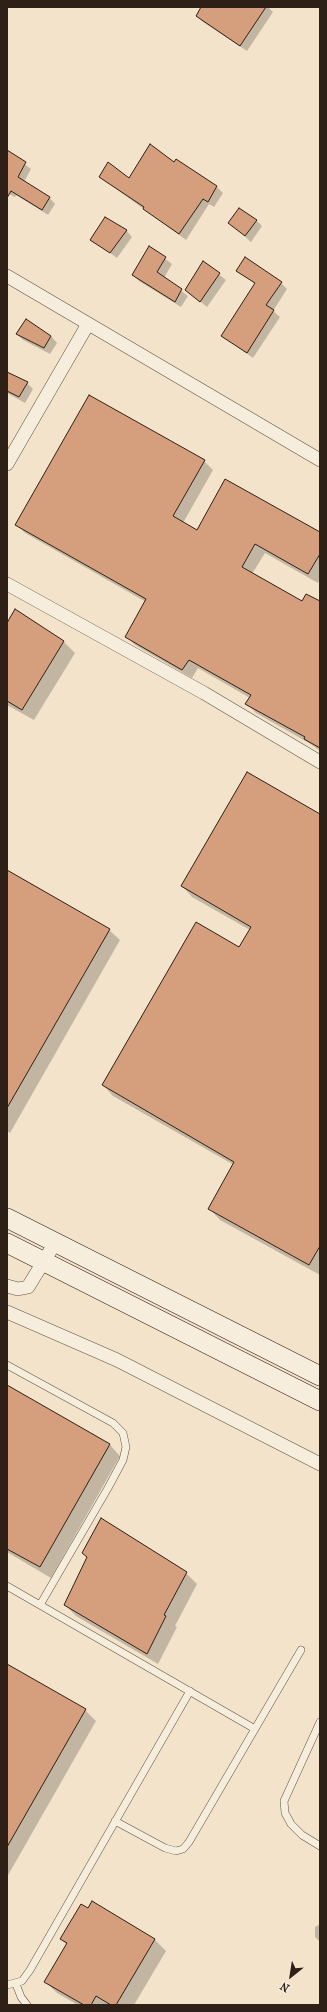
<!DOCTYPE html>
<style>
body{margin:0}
#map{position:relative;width:327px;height:2012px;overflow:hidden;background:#f3e3ca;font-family:"IM FELL French Canon",serif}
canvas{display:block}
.frame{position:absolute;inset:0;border:8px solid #2f2017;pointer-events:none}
.north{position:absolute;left:271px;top:1956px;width:40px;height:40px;-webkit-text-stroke:3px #f7eddd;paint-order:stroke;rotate:210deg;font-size:11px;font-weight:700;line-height:16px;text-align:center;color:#2f2017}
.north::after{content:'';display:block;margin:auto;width:14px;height:18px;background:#2f2017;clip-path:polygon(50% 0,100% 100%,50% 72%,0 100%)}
</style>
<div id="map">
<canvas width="327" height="2012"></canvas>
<div class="frame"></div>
<div class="north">N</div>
</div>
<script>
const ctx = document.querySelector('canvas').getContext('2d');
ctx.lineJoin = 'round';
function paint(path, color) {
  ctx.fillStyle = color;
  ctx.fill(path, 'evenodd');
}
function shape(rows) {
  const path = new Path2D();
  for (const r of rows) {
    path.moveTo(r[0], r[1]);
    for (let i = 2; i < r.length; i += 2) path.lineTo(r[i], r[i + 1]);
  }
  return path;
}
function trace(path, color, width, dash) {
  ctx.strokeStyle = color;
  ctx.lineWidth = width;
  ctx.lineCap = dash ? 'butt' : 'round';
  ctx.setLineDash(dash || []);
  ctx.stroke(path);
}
const shadow = shape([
 [202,7,268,7,273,12,247,51,203,22,197,16],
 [7,151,31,169,24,182,49,197,55,204,48,215,16,195,15,197,7,193],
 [176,161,217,187,223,193,214,207,209,204,186,240,100,177,129,180,174,164],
 [256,220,262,226,251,242,230,223],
 [126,230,132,237,117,258,91,239],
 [149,247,172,264,164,278,188,296,181,307,139,281,133,275],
 [204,263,226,280,207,307,186,290],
 [237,270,281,283,287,289,273,311,280,317,253,358,222,336,255,284],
 [17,334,51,336,57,343,50,354,23,340],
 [7,373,27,383,33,389,25,403,7,393],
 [89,396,204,461,213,470,183,523,197,531,320,533,320,578,318,583,265,553,252,574,303,603,320,602,320,751,309,743,256,713,247,704,250,698,198,668,192,678,135,645,126,636,146,602,25,533,16,524],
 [15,611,64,642,75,653,34,720,7,705,7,625],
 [247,773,320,814,320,1275,220,1220,210,1209,234,1165,113,1096,103,1085,239,948,250,930,192,897,182,886],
 [7,876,109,930,120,940,10,1133,7,1131],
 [7,1386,110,1445,120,1456,51,1578,7,1552],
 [83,1553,186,1573,197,1584,175,1626,177,1627,158,1664,76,1616,65,1605,88,1558],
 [7,1665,85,1710,96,1721,7,1877],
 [92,1903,155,1940,166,1951,134,2005,78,2005,57,1993,46,1982,67,1945,61,1939],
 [320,1924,320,1942,315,1937,315,1927]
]);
const building = shape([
 [201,7,266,7,240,46,196,16,201,7],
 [150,144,174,162,176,159,217,186,208,202,203,199,179,234,143,209,144,207,99,177,108,162,129,178,150,144],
 [7,150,26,162,18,177,50,197,42,210,11,191,7,198,7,150],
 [239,208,257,220,245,236,228,223,239,208],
 [105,217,127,230,110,253,90,240,105,217],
 [149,246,166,257,157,272,182,289,175,302,132,275,149,246],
 [245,257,282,282,266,305,274,310,247,353,221,336,255,283,236,271,245,257],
 [203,261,220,273,200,302,185,290,203,261],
 [26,319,51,336,44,348,16,334,26,319],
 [7,372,28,382,19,397,7,391,7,372],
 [89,395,205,460,173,516,197,530,225,479,320,532,320,554,308,574,255,544,242,567,302,601,306,594,320,601,320,748,304,739,305,737,245,704,251,695,189,660,182,670,125,637,146,599,15,525,89,395],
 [15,609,64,641,22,710,7,701,7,623,15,609],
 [247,772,320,814,320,1246,309,1265,208,1209,234,1162,102,1085,196,922,239,947,251,927,181,886,247,772],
 [7,870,110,929,7,1108,7,870],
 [7,1385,110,1444,40,1567,7,1549,7,1385],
 [101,1518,187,1572,164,1615,166,1616,147,1654,64,1605,87,1557,82,1553,101,1518],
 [7,1664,86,1709,7,1847,7,1664],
 [92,1901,155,1939,116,2005,111,2005,96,1996,91,2005,84,2005,44,1982,67,1943,60,1939,81,1904,88,1908,92,1901]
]);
const service = shape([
 [7,1365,113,1423,123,1433,126,1447,123,1460,108,1488,40,1605],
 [7,1586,255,1729],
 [320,1722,284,1801,285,1813,291,1824,302,1835,320,1846],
 [115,1821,165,1848,176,1851,183,1849,189,1842,301,1650],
 [16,1984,21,1997,27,2005],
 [7,1985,22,1981,30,1970,190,1691]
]);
const minor = shape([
 [7,276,320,460],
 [7,464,88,324],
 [7,584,204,693,320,762],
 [7,1286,18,1289,28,1287,55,1243],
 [7,1312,117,1360,320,1464]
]);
const secondary = shape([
 [7,1218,320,1376],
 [7,1243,320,1401]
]);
paint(shadow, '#0003');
paint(building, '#d59e7c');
trace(building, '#2f2017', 1);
trace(service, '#605144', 8);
trace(minor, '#605144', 14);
trace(secondary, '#2f2017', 20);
trace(service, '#f7eddd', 7);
trace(minor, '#f7eddd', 13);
trace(secondary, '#f7eddd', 19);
</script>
